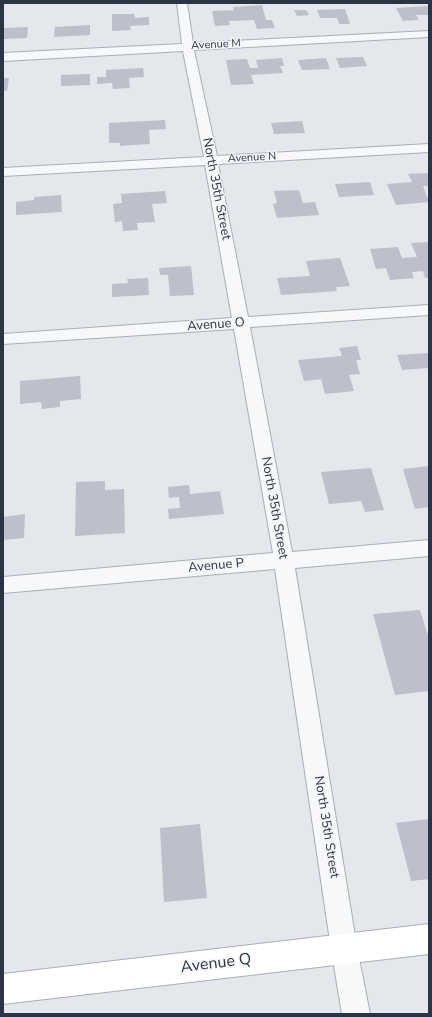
<!DOCTYPE html>
<style>
body{margin:0}
#map{position:relative;width:432px;height:1017px;overflow:hidden;background:#e4e7ec;font-family:"Nunito Sans",sans-serif}
canvas{display:block}
.frame{position:absolute;inset:0;border:4px solid #2b3445;pointer-events:none}
</style>
<div id="map">
<canvas width="432" height="1017"></canvas>
<div class="frame"></div>
</div>
<script>
const ctx = document.querySelector('canvas').getContext('2d');
ctx.lineJoin = 'round';
function paint(path, color) {
  ctx.fillStyle = color;
  ctx.fill(path, 'evenodd');
}
function shape(rows) {
  const path = new Path2D();
  for (const r of rows) {
    path.moveTo(r[0], r[1]);
    for (let i = 2; i < r.length; i += 2) path.lineTo(r[i], r[i + 1]);
  }
  return path;
}
function trace(path, color, width, dash) {
  ctx.strokeStyle = color;
  ctx.lineWidth = width;
  ctx.lineCap = dash ? 'butt' : 'round';
  ctx.setLineDash(dash || []);
  ctx.stroke(path);
}
function drawText(font, color, halo, rows, align = 'center') {
  ctx.font = font + ' "Nunito Sans",sans-serif';
  ctx.lineWidth = 3;
  ctx.setLineDash([]);
  ctx.textBaseline = 'middle';
  ctx.strokeStyle = halo;
  ctx.fillStyle = color;
  for (const [text, x, y, turn = 0] of rows) {
    ctx.save();
    ctx.translate(x, y);
    ctx.rotate((+turn || 0) * Math.PI / 180);
    ctx.textAlign = isNaN(turn) ? turn : align;
    if (halo) ctx.strokeText(text, 0, 0);
    ctx.fillText(text, 0, 0);
    ctx.restore();
  }
}
const building = shape([
 [262,5,266,20,272,20,275,28,257,29,254,20,229,21,230,25,215,26,212,11,234,10,233,7],
 [428,6,429,15,416,15,419,20,403,21,396,8],
 [345,9,350,24,339,24,337,18,320,18,317,10],
 [294,10,306,10,309,15,297,16],
 [112,14,134,14,135,18,149,17,149,25,130,26,131,30,112,31],
 [90,25,90,35,54,37,55,27],
 [28,27,27,38,3,39,3,28],
 [363,57,367,66,340,68,336,58],
 [282,58,284,66,280,66,283,73,251,75,254,84,231,85,226,60,247,59,250,68,258,68,256,60],
 [326,58,330,69,302,70,298,60],
 [143,68,144,77,129,78,130,88,113,89,112,83,97,84,97,77,106,77,106,70],
 [90,74,90,85,61,86,61,75],
 [3,78,9,78,7,91,3,91],
 [165,120,166,129,149,130,150,144,120,146,120,143,109,143,109,123],
 [302,121,305,133,274,134,271,123],
 [428,173,429,186,423,186,429,202,396,205,387,184,412,182,408,174],
 [370,182,374,195,339,197,335,184],
 [299,190,303,203,315,202,319,215,277,218,273,204,277,203,274,191],
 [165,191,167,203,152,204,155,222,137,223,138,230,123,231,122,221,115,222,113,204,122,203,121,194],
 [61,195,62,212,16,215,16,202,34,200,34,197],
 [429,242,429,278,425,278,423,271,412,272,414,278,390,280,386,268,376,269,370,249,398,247,402,258,417,257,411,243],
 [340,258,350,286,336,287,337,291,281,295,277,278,310,276,306,261],
 [191,266,194,295,170,296,168,275,160,275,159,268],
 [148,278,149,295,112,297,112,284,128,283,127,279],
 [357,346,361,360,356,360,360,374,349,375,354,391,325,394,321,379,304,381,298,360,342,356,339,348],
 [429,353,429,368,402,370,397,355],
 [80,376,81,399,60,401,60,407,42,409,41,402,20,404,20,381],
 [429,466,429,507,415,509,403,469],
 [371,468,384,510,365,512,361,501,329,504,321,472],
 [105,481,105,490,124,489,125,533,75,536,76,482],
 [189,485,190,494,220,491,224,514,169,519,168,509,180,508,179,497,169,498,168,487],
 [25,514,24,538,3,540,3,517],
 [420,610,429,639,429,691,395,695,373,614],
 [429,819,429,879,411,881,396,823],
 [200,824,207,898,164,902,160,828]
]);
const street = shape([
 [177,3,187,3,193,43,429,31,429,37,194,50,217,156,429,144,429,152,218,164,248,317,429,305,429,315,250,327,292,552,429,540,429,556,295,568,357,948,370,1014,342,1014,331,948,275,569,3,593,3,577,273,553,234,329,3,344,3,334,232,318,205,165,3,176,3,168,204,157,183,51,3,61,3,53,182,44,177,3]
]);
const secondary = shape([
 [429,924,429,954,3,1004,3,974,429,924]
]);
const farStreetnames = [
 ["Avenue M",216,45,-3],
 ["Avenue N",252,158,-3]
];
const streetNames = [
 ["North 35th Street",216,189,79],
 ["Avenue O",216,325,-4],
 ["North 35th Street",274,508,80],
 ["Avenue P",216,566,-5],
 ["North 35th Street",326,827,81]
];
const nearStreetnames = [
 ["Avenue Q",216,964,-7]
];
paint(building, '#bbc0ca');
trace(street, '#a9aeb7', 2);
trace(secondary, '#a9aeb7', 2);
paint(street, '#f7f8fa');
paint(secondary, '#fff');
drawText('11px', '#2b3445', '#f4f6f9', farStreetnames);
drawText('13px', '#2b3445', '#f4f6f9', streetNames);
drawText('16px', '#2b3445', '#f4f6f9', nearStreetnames);
</script>
